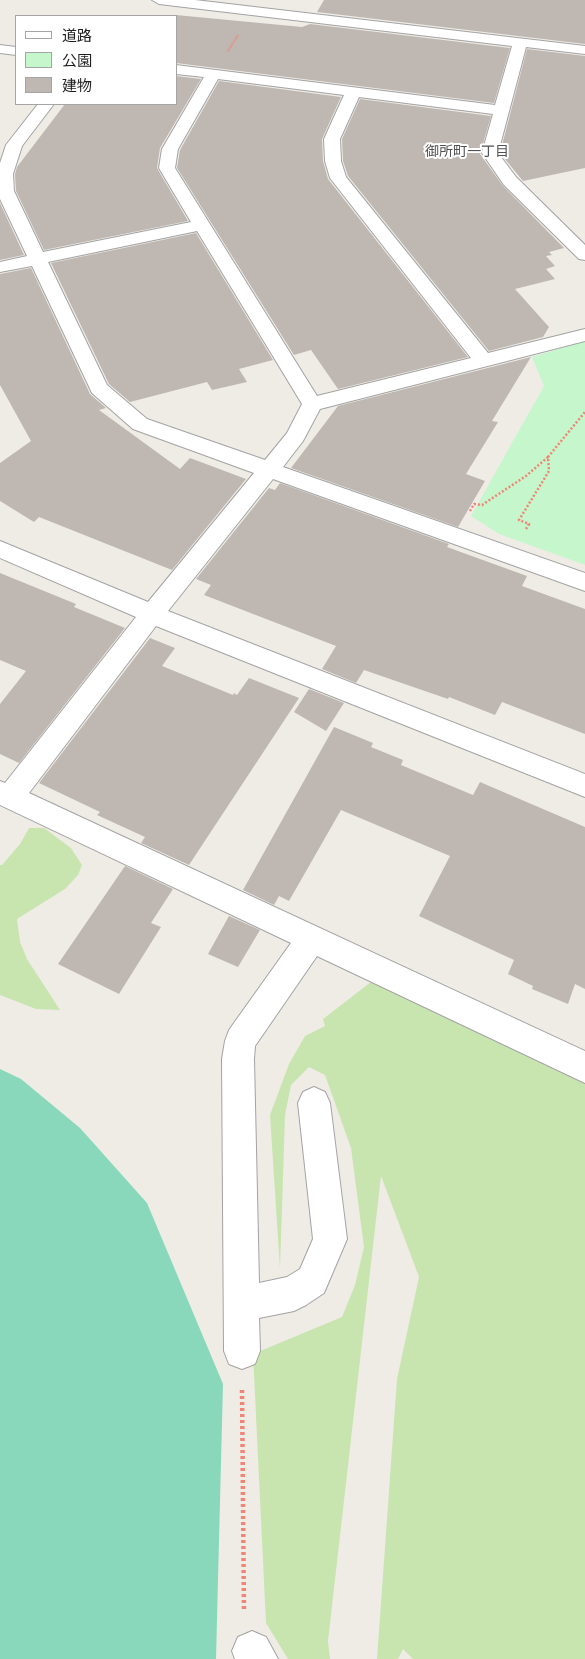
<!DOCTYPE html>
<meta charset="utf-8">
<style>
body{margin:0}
#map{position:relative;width:585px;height:1659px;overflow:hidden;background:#efece6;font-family:Arial,"Noto Sans JP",sans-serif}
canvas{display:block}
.legend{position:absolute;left:15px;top:15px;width:162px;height:90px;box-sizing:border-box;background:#fff;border:1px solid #a5a5a5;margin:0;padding:6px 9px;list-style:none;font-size:15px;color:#1f1f1f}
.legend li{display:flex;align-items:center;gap:10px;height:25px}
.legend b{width:25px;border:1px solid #a5a5a5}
</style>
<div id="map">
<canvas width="585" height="1659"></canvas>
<ul class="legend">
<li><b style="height:6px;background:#fff"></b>道路</li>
<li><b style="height:14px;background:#c6f6cb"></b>公園</li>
<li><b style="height:14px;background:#bfb8b2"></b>建物</li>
</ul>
</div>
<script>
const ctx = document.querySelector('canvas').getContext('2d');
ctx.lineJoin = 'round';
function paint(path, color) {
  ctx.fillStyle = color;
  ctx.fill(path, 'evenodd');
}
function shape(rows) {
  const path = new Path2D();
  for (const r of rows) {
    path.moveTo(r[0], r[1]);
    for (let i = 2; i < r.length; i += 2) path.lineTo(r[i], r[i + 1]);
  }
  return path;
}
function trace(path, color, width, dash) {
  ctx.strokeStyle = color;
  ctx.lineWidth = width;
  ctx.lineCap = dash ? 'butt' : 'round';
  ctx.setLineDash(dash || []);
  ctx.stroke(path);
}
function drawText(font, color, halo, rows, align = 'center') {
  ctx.font = font + ' Arial,"Noto Sans JP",sans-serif';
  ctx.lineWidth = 4;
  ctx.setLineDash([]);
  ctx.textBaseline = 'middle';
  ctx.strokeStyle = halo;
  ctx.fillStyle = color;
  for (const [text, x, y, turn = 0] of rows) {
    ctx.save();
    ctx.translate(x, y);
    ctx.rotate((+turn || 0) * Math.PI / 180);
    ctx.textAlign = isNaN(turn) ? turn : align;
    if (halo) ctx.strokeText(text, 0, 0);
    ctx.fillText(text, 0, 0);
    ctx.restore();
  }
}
const grass = shape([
 [29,828,44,828,71,848,82,865,78,875,65,889,17,919,20,942,27,959,60,1010,36,1009,0,995,0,865,2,865,20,844],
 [371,982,585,1084,585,1659,413,1659,403,1649,398,1659,377,1659,397,1379,419,1277,381,1176,328,1641,330,1659,288,1659,266,1623,253,1354,342,1317,355,1285,364,1247,351,1148,325,1075,309,1067,291,1085,285,1115,280,1269,270,1115,289,1064,305,1036,325,1026,323,1019]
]);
const park = shape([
 [585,341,585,565,499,534,471,516,544,386,532,357]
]);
const pitch = shape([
 [0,1069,21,1079,80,1128,147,1203,223,1384,216,1659,0,1659]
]);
const building = shape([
 [324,0,585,0,585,44,317,12],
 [176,15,302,27,310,24,510,48,494,103,176,63],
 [527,49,585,56,585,168,523,181,500,153],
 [176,76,201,79,160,148,157,168,188,221,44,250,16,191,15,174,17,167,65,104,176,104],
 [219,81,341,97,322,139,323,161,328,179,468,357,338,389,311,350,294,355,177,168,180,150],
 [360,99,491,116,480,154,503,186,564,248,549,252,552,255,546,256,555,266,546,269,555,279,515,289,549,327,543,337,489,351,348,176,343,161,342,139],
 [0,203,24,255,0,260],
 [196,233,273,360,239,369,247,382,212,390,207,382,130,402,109,384,51,263],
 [31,268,90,394,106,408,99,410,180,469,190,458,246,479,172,570,39,517,34,522,0,501,0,463,31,441,0,385,0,274],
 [531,357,492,421,498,422,466,474,485,481,458,527,291,468,338,406],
 [280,483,449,544,447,547,527,576,522,586,585,609,585,734,502,702,495,715,449,697,448,699,364,670,356,683,322,669,336,646,204,595,211,585,196,579,269,488,275,490],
 [0,573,76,604,74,607,125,628,19,763,0,754,0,704,26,671,0,660],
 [150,638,175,648,162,666,233,695,234,693,237,695,249,678,299,698,189,865,141,843,145,837,97,815,100,812,39,783],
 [309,689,344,703,326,731,294,712],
 [334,727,373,743,371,747,403,760,401,765,473,795,480,782,585,827,585,989,575,984,568,1004,532,989,533,986,508,974,514,960,419,916,450,856,341,810,289,901,279,896,274,905,243,890],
 [125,866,173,889,151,923,161,927,119,994,58,964],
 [229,916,260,930,238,967,208,954]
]);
const pathFar2 = shape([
 [228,51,238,35]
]);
const pathFar1 = shape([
 [470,511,474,504,482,505,526,476,548,457],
 [526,529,529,524,519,520,549,471,548,457,585,412]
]);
const path = shape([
 [242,1390,244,1611]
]);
const minor = shape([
 [152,0,195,0,585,46,585,54,526,47,498,153,516,177,585,245,585,260,579,259,504,185,482,153,493,114,359,97,340,139,341,161,346,177,488,353,585,329,585,341,320,409,303,441,283,467,585,573,585,591,273,479,168,611,585,774,585,797,156,626,29,793,585,1051,585,1083,317,956,255,1046,254,1059,259,1283,287,1277,300,1269,313,1239,298,1103,303,1092,314,1087,325,1092,330,1103,347,1239,324,1293,306,1305,294,1311,259,1318,260,1351,255,1364,242,1369,229,1364,224,1351,222,1059,225,1041,229,1030,291,943,0,805,0,781,5,783,136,617,0,558,0,541,148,602,254,473,133,429,92,393,32,266,0,272,0,262,27,256,0,199,0,163,6,145,38,104,54,104,22,146,13,174,14,191,43,252,191,222,159,168,162,149,204,77,176,74,176,65,495,105,512,46,159,4,152,0],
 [218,79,344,95,324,139,325,161,330,178,471,358,317,396,175,168,178,149,218,79],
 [197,231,302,404,287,433,265,460,147,419,107,385,48,262,197,231],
 [0,45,16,47,16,55,0,53,0,45],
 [252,1631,266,1637,278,1659,235,1659,232,1651,238,1637,252,1631]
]);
const farNeighbourhoodnames = [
 ["御所町一丁目",467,152]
];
paint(grass, '#c8e5af');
paint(park, '#c6f6cb');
paint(pitch, '#89d8bc');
paint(building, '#bfb8b2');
trace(minor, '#a3a3a3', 2);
trace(pathFar2, '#f08576', 2, [1, 1]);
trace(pathFar1, '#f08576', 2.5, [2, 2]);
trace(path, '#f08576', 4.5, [3, 3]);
paint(minor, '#fff');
drawText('14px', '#525252', '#fff', farNeighbourhoodnames);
</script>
